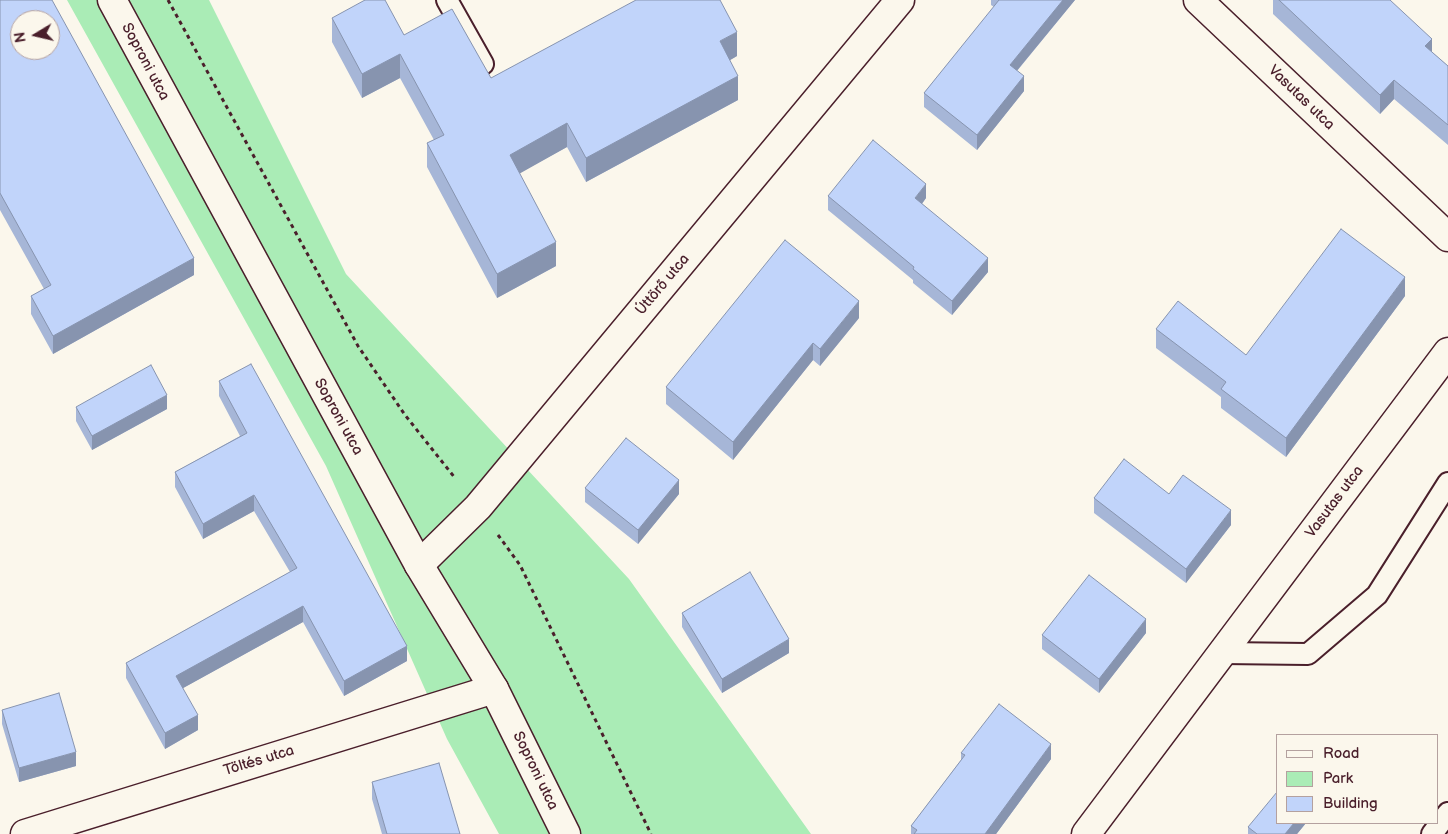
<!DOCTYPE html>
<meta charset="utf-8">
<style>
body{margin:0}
#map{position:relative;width:1448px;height:834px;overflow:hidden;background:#fbf7ec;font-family:"Balsamiq Sans",sans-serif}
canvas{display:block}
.legend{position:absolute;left:1276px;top:734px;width:162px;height:90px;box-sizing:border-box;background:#fbf7ec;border:1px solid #b4a19f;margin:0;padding:6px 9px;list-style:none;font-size:15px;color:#4a1f2b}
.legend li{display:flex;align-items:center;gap:10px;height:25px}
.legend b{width:25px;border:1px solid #b4a19f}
.north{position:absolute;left:10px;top:10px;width:50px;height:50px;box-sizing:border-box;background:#fbf7ec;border:1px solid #b4a19f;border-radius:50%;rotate:261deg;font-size:14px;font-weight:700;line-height:20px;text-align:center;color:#4a1f2b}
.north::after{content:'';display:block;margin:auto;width:18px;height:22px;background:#4a1f2b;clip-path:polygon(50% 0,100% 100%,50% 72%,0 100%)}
</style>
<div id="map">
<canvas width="1448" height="834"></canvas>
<ul class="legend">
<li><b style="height:6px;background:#fbf7ec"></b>Road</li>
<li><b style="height:14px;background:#aaecb6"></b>Park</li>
<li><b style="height:14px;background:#c1d4fa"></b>Building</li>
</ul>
<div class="north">N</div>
</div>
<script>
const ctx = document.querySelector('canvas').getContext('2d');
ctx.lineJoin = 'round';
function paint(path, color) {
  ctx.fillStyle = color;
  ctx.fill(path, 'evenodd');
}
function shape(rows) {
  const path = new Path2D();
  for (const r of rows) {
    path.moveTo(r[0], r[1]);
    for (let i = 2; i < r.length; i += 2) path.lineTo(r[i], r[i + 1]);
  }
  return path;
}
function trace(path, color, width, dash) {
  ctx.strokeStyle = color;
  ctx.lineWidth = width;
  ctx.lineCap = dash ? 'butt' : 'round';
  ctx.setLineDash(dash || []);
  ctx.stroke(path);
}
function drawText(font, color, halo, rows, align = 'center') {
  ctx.font = font + ' "Balsamiq Sans",sans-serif';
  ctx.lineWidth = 4;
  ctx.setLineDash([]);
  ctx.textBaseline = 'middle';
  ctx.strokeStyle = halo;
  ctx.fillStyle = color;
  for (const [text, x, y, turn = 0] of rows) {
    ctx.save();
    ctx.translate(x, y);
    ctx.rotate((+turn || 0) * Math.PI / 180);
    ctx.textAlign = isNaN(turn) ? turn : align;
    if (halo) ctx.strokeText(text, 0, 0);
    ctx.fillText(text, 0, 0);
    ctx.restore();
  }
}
const green = shape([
 [67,0,209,0,346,274,629,579,811,834,499,834,447,739,326,466]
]);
const path = shape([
 [168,0,358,346,405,415,455,478],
 [498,535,520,565,651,834]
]);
const service = shape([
 [447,0,483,64],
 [1222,653,1308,654,1377,595,1448,483],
 [1432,834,1448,813]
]);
const minor = shape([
 [1198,0,1448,237],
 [419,565,478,507,900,0],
 [25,834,494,689],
 [1086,834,1448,352]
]);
const tertiary = shape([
 [112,0,419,565,494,689,566,834]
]);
const wall = shape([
 [0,0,194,275,53,354,31,314,31,296,44,289,0,210],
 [991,0,1075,0,1017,71,1024,91,977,150,924,107,924,93,994,7,991,5],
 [1273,0,1390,0,1432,52,1448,66,1448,145,1394,99,1380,114,1273,14],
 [332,18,404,35,491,78,737,56,730,60,738,100,586,182,567,147,519,173,556,266,497,298,427,167,427,143,434,140,400,78,362,98,332,42],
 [828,196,926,198,922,204,988,272,952,315,913,283,913,280,828,210],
 [1405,296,1286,457,1221,408,1221,397,1156,348,1156,329,1246,355],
 [859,318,820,366,813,360,733,460,666,404,666,387],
 [219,381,407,661,344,696,303,622,183,688,198,730,165,749,126,678,126,663,290,572,254,511,203,539,175,487,175,472,240,436,219,396],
 [76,407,167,409,92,450,76,421],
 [585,488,679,494,638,544,585,502],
 [1169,494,1231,525,1186,583,1094,513,1094,498],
 [682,613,789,653,722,693,682,627],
 [1146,633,1099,693,1042,649,1042,635],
 [2,710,76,766,19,782,2,724],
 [961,753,1051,759,996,834,911,834,911,826,961,760],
 [372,782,460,834,382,834,372,799],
 [1277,823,1306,823,1297,834,1248,834,1248,827]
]);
const shadedWall = shape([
 [1063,0,1075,0,1010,79,1010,65],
 [737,32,737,56,720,66,720,41],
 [1432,39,1432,59,1425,46],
 [400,54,400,78,362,98,362,74],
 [738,76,738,100,586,182,586,158],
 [1024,76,1024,91,977,150,977,135],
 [1394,80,1394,99,1380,114,1380,95],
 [567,123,567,147,510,179,510,155],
 [926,184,926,198,915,213,915,198],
 [556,242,556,266,497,298,497,274],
 [194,258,194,275,53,354,53,336],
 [988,258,988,272,952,315,952,301],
 [1405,277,1405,296,1286,457,1286,438],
 [859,301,859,318,820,366,820,349],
 [813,343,813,360,733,460,733,442],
 [167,395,167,409,92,450,92,436],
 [679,480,679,494,638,544,638,530],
 [254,495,254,511,203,539,203,524],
 [1231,510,1231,525,1186,583,1186,569],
 [303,606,303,622,176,692,176,676],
 [1146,619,1146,633,1099,693,1099,679],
 [789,639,789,653,722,693,722,679],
 [407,646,407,661,344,696,344,681],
 [198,715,198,730,165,749,165,733],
 [1051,744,1051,759,996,834,985,834],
 [76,752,76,766,19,782,19,768],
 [1294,823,1306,823,1297,834,1285,834]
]);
const building = shape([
 [0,0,52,0,194,258,53,336,31,296,51,285,0,193,0,0],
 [20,20,50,20,50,50,20,50,20,20],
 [365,0,385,0,404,35,452,9,491,78,636,0,720,0,737,32,720,41,738,76,586,158,567,123,510,155,556,242,497,274,427,143,444,135,400,54,362,74,332,18,365,0],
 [999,0,1063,0,1010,65,1024,76,977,135,924,93,999,0],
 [1279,0,1390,0,1432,39,1425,46,1448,66,1448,125,1394,80,1380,95,1279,0],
 [873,140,926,184,915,198,988,258,952,301,913,269,914,267,828,196,873,140],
 [1341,229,1405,277,1286,438,1221,389,1226,382,1156,329,1178,301,1246,355,1341,229],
 [785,240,859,301,820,349,813,343,733,442,666,387,785,240],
 [251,364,407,646,344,681,303,606,176,676,198,715,165,733,126,663,297,568,254,495,203,524,175,472,247,433,219,381,251,364],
 [151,365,167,395,92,436,76,407,151,365],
 [626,438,679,480,638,530,585,488,626,438],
 [1124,459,1169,494,1183,475,1231,510,1186,569,1094,498,1124,459],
 [750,572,789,639,722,679,682,613,750,572],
 [1089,575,1146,619,1099,679,1042,635,1089,575],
 [59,693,76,752,19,768,2,710,59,693],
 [999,704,1051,744,985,834,914,834,917,830,911,826,965,755,961,753,999,704],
 [439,763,460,834,387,834,372,782,439,763],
 [1277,792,1277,823,1294,823,1285,834,1257,834,1248,827,1277,792]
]);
const streetNames = [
 ["Soproni utca",145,62,62],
 ["Vasutas utca",1301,98,44],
 ["Úttörő utca",663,285,-50],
 ["Soproni utca",338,417,61],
 ["Vasutas utca",1335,502,-53],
 ["Töltés utca",259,761,-17],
 ["Soproni utca",535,771,64]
];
paint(green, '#aaecb6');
trace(service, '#4a1f2b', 24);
trace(minor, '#4a1f2b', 31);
trace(tertiary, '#4a1f2b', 31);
trace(path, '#4a1f2b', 3, [4, 4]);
trace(service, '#fbf7ec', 20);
trace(minor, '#fbf7ec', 28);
trace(tertiary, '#fbf7ec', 28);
paint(wall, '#a6b6d7');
paint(shadedWall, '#8794af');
paint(building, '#c1d4fa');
trace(building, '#8794af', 1);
drawText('15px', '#4a1f2b', '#fbf7ec', streetNames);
</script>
